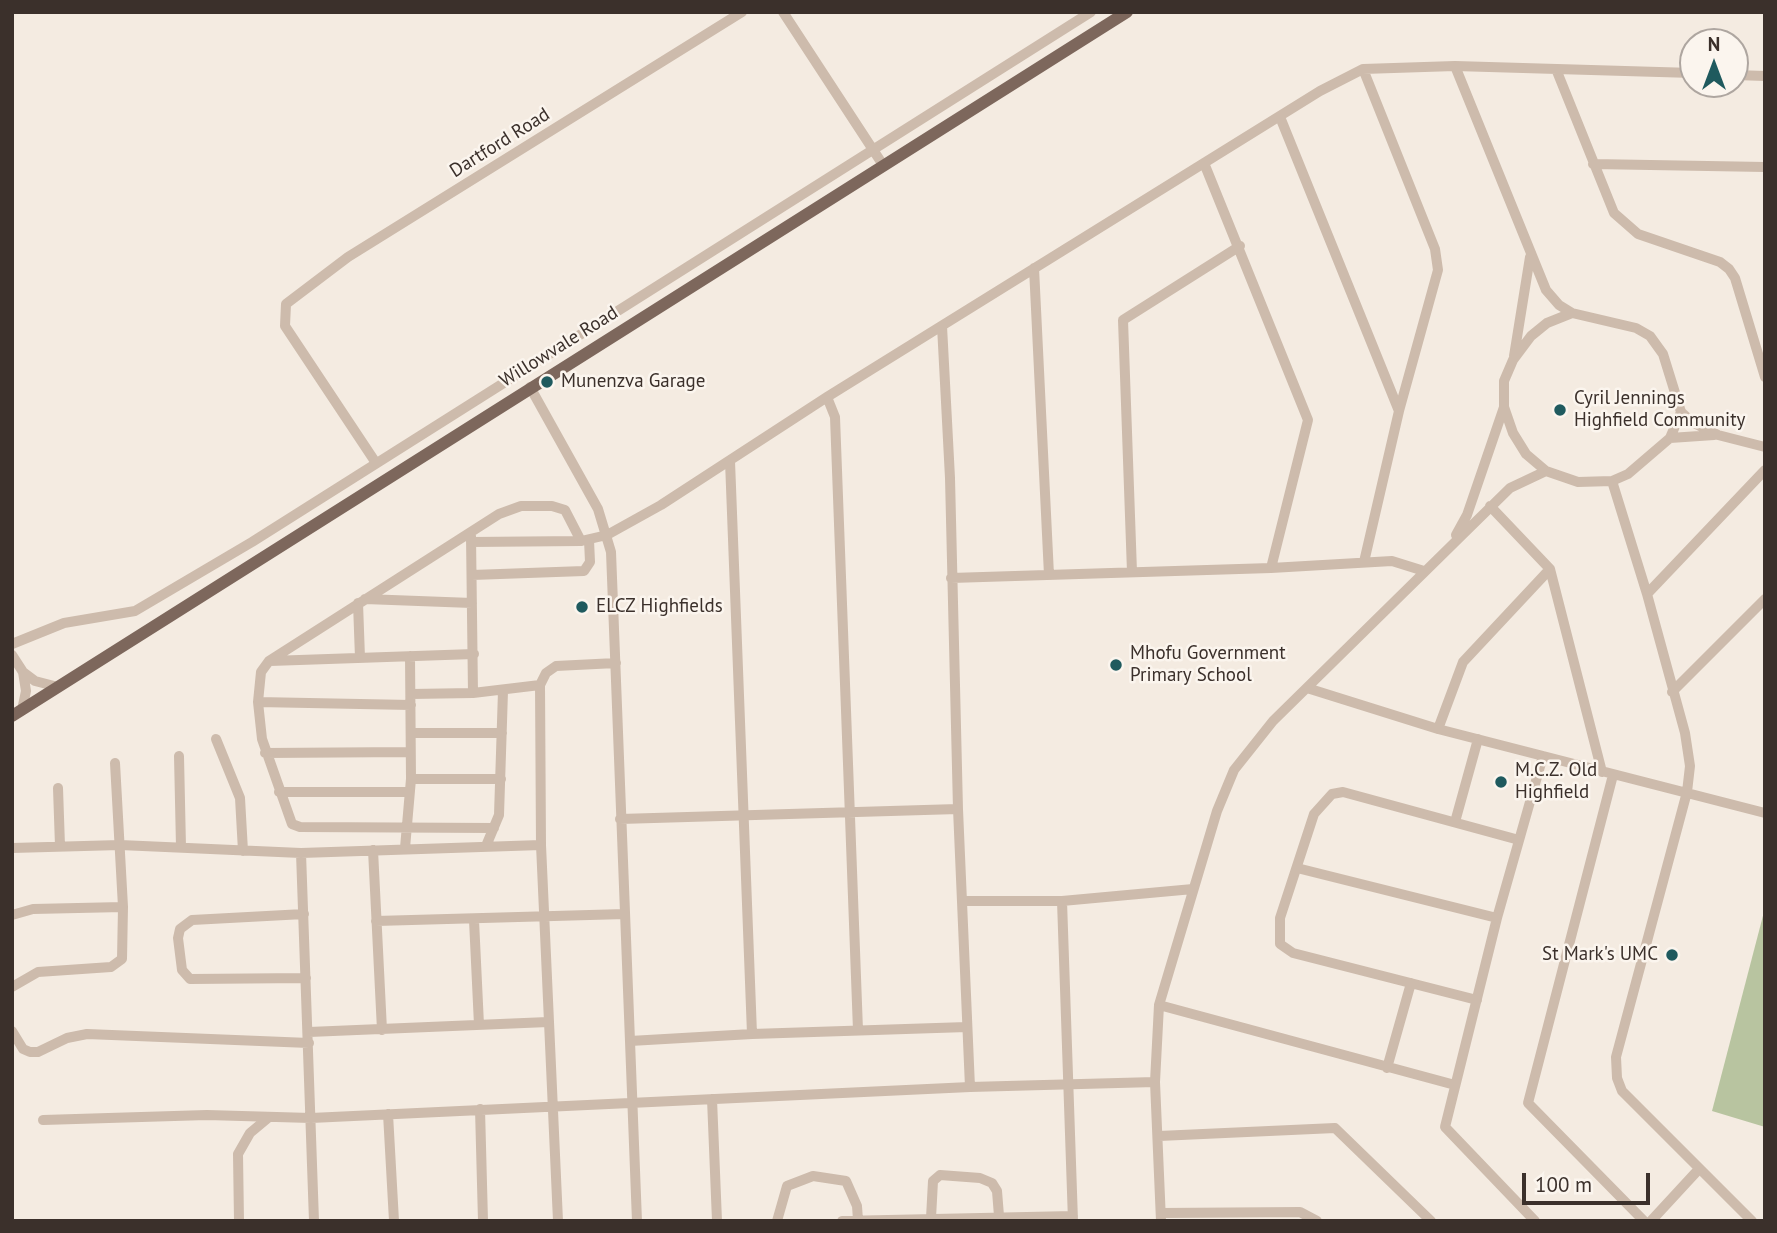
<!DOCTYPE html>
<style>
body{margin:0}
#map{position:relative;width:1777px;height:1233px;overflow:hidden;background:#f4ebe1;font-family:"PT Sans",sans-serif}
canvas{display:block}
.frame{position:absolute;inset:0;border:14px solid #3b302b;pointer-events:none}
.north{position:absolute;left:1679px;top:28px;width:70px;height:70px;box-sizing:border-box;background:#fbf5ee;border:2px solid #aea6a0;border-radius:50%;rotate:0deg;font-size:19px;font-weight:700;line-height:28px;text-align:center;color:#3b302b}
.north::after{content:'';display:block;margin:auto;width:24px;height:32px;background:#1f5a5e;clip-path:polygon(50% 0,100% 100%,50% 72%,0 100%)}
.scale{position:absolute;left:1522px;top:1173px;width:128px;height:32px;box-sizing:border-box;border:4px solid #3b302b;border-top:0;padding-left:9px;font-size:21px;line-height:24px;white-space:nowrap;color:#3b302b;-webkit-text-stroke:5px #fbf5ee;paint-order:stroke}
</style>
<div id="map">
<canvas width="1777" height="1233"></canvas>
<div class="frame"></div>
<div class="north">N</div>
<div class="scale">100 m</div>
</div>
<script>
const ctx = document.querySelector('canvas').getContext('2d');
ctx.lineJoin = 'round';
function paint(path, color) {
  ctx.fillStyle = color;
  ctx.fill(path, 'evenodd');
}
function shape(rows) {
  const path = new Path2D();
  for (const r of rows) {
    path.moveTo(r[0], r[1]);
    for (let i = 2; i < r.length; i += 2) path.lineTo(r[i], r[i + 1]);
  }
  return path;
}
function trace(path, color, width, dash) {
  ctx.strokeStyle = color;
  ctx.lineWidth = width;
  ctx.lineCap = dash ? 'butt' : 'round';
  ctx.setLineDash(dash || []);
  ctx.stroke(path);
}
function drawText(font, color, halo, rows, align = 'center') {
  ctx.font = font + ' "PT Sans",sans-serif';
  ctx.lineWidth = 5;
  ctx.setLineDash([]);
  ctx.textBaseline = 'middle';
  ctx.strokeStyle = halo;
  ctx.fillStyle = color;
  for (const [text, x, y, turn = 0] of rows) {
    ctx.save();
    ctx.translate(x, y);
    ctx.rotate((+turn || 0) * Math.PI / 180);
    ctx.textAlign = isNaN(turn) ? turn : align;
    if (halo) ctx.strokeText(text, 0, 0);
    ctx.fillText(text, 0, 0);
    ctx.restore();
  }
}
const green = shape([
 [1765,908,1765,1127,1712,1111]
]);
const minor = shape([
 [783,12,883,165],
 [1455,66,1546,290,1559,305,1572,313],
 [1363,69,1435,249,1438,270,1399,411,1364,562],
 [1556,69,1614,213,1638,234,1720,262,1729,269,1735,278,1765,377],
 [1735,75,1765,76],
 [1280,117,1399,411],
 [1204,163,1308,420,1271,568],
 [1593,164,1765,167],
 [1034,268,1049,575],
 [942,326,950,478,958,809,970,1087],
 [1514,356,1530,257],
 [530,387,598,509,611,552,637,1221],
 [827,397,835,417,858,1030],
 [1681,412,1692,422,1718,435,1765,447],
 [1670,438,1714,435],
 [730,461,752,1034],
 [376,463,285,326,286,304,348,257,742,12],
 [1612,481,1647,594,1685,733,1690,766,1687,792,1616,1057,1617,1078,1622,1091,1752,1221],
 [1490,506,1550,569,1602,772],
 [1456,535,1467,515,1504,407],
 [471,536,473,693],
 [471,542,581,541,607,535,661,505,827,397,1320,91,1363,69,1455,66,1693,73],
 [1132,572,1123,320,1240,246],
 [472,575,584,571,590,562,589,540],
 [951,578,1271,568,1392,561,1424,571],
 [1647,594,1765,470],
 [365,599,472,603],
 [358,603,360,658],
 [12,644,64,623,135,611,252,542,1091,12],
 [12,655,23,672,35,681,58,687],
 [270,661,474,654],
 [1307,688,1438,729,1765,813],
 [1672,692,1765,599],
 [411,694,473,693,540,685],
 [258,702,411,705],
 [22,710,26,691,23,672],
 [1438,729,1463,662,1550,569],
 [411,733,502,733],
 [216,739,240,798,243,851],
 [265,753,410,752],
 [179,756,181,847],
 [1613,775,1528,1103,1644,1221],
 [411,779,501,779],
 [58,788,60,846],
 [279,792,409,792],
 [620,819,958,809],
 [1455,822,1478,739],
 [494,828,300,827,292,824,262,739,258,702,261,672,269,661,499,514,521,506,552,506,565,510,581,541],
 [486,846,499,815,503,691],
 [12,848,120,845,301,853,541,845],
 [405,848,411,779,410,656],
 [373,850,382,1030],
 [301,853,314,1221],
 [1297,868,1497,918],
 [964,901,1062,901,1193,889],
 [1062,901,1073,1221],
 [304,914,192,920,180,929,178,938,182,970,190,979,306,978],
 [12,915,33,909,123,907],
 [474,920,479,1025],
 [376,921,625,914],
 [12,987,38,972,111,967,122,959,123,907,115,763],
 [1477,1000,1293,953,1280,944,1280,918,1314,814,1332,794,1343,792,1519,840],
 [1159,1005,1455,1085],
 [12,1031,23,1049,30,1052,38,1052,67,1038,87,1034,309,1043],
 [309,1032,548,1022],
 [630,1041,752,1034,967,1027],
 [1387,1068,1411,983],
 [712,1099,717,1221],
 [480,1109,483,1221],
 [388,1114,394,1221],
 [43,1120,207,1115,311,1118,970,1087,1155,1082],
 [1159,1136,1335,1128,1431,1221],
 [1161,1213,1300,1212,1317,1221],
 [931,1218,933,1181,940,1175,980,1178,992,1183,997,1191,999,1216],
 [239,1221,238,1154,250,1133,268,1118],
 [558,1221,541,845,540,685,546,673,556,666,616,663],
 [777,1221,787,1186,813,1176,846,1181,857,1206,858,1220],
 [842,1221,1073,1216],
 [1161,1221,1155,1082,1159,1005,1217,811,1234,770,1273,721,1510,488,1546,471,1578,482,1612,481,1628,474,1670,438,1681,412,1663,354,1650,336,1636,328,1572,313,1547,323,1531,336,1513,360,1504,381,1504,407,1513,433,1526,454,1546,471],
 [1535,1221,1445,1127,1497,918,1543,756],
 [1651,1221,1699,1169]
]);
const major = shape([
 [12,716,1127,12]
]);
const markers = [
 [547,382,7,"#1f5a5e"],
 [1560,410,7,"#1f5a5e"],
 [582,607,7,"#1f5a5e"],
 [1116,665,7,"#1f5a5e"],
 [1501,782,7,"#1f5a5e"],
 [1672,955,7,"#1f5a5e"]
];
const streetNames = [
 ["Dartford Road",500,143,-32],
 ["Willowvale Road",559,347,-32]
];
const poiNames = [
 ["Munenzva Garage",561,382],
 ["Cyril Jennings",1574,399],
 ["Highfield Community",1574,421],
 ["ELCZ Highfields",596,607],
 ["Mhofu Government",1130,654],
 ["Primary School",1130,676],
 ["M.C.Z. Old",1515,771],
 ["Highfield",1515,793],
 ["St Mark's UMC",1658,955,"right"]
];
paint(green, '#b8c4a0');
trace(minor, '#cdbbac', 10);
trace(major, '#7d675c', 12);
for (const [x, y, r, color] of markers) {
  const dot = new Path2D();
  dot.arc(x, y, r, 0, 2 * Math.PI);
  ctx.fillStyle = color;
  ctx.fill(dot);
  trace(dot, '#fbf5ee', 2.5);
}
drawText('19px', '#3b302b', '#fbf5ee', streetNames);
drawText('19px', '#3b302b', '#fbf5ee', poiNames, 'left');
</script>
